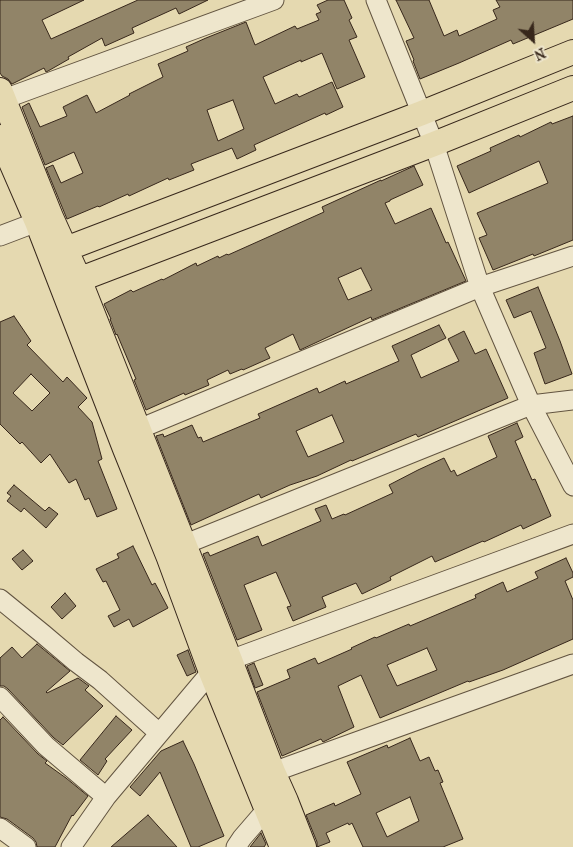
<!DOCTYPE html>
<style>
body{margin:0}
#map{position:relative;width:573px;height:847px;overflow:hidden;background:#e5d9b0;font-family:"IM FELL French Canon",serif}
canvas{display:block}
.north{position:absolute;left:508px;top:15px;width:50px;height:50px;-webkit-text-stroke:4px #eee6cc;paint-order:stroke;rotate:154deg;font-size:14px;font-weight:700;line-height:20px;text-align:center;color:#37271b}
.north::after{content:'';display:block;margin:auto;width:18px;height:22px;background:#37271b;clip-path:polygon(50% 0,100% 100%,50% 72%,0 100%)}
</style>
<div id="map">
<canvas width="573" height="847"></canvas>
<div class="north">N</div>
</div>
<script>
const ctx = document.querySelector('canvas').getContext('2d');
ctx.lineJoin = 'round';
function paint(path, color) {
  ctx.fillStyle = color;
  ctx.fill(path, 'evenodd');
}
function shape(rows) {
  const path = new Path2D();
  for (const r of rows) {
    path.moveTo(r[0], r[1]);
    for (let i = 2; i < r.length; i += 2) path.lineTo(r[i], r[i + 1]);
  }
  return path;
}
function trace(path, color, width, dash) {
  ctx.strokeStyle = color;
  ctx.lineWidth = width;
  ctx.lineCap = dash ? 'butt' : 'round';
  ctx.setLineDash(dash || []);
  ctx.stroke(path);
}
const building = shape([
 [0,0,84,0,42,20,51,39,138,0,208,0,179,14,176,8,132,28,134,33,105,46,102,38,68,57,69,59,48,71,46,72,44,68,12,84,8,79,2,76,0,73,0,0],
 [328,0,344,0,352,18,349,20,357,37,349,40,365,77,337,89,322,53,301,62,301,60,263,77,275,104,297,94,299,97,332,82,343,107,326,115,325,113,254,145,256,150,237,159,232,148,191,164,194,170,169,180,168,178,129,196,128,194,99,207,98,206,67,219,46,168,53,165,61,183,83,173,74,152,45,165,22,107,29,103,40,127,67,116,63,107,87,95,96,113,130,95,129,94,163,77,158,64,188,51,186,47,206,38,246,22,255,45,295,26,297,29,319,20,316,14,321,12,317,5,328,0],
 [233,100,244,129,218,141,207,110,233,100],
 [396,0,429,0,444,36,457,30,459,36,497,19,493,10,500,7,496,0,573,0,573,19,513,44,511,40,459,63,420,79,413,61,414,60,406,41,414,38,396,0],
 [573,116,573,240,534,256,533,254,493,270,479,238,487,235,477,213,548,183,539,161,469,193,457,166,491,151,490,148,519,135,520,137,551,122,552,124,573,116],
 [414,166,423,185,390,200,390,201,385,203,395,224,431,208,446,243,448,242,466,281,372,320,371,317,300,350,293,334,265,348,270,358,243,370,242,369,230,374,228,370,207,380,209,385,185,395,184,393,146,410,134,380,136,379,117,334,116,335,110,319,111,319,104,304,131,290,133,292,162,279,163,280,196,263,197,266,218,256,219,258,227,254,228,255,324,212,322,207,381,180,381,181,414,166],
 [361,268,372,290,348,300,338,278,361,268],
 [538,287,560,341,572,374,545,384,534,353,546,348,531,311,514,318,506,300,538,287],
 [14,316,31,341,27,345,63,382,67,377,87,398,78,407,92,422,102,459,98,461,117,509,97,517,89,498,85,500,76,479,69,483,50,454,41,463,22,442,20,444,0,424,0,322,14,316],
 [31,374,50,393,32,411,13,393,31,374],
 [439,325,446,338,411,355,421,378,459,361,448,339,464,331,475,354,486,349,508,398,418,437,416,434,352,461,351,460,317,476,290,485,261,498,259,494,191,525,156,436,163,434,164,437,192,425,198,438,201,437,203,442,260,418,258,414,317,388,319,393,345,381,346,384,399,361,392,346,439,325],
 [332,415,344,442,308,457,296,431,332,415],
 [517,423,523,437,515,441,532,480,535,479,551,516,523,529,521,525,484,542,483,541,435,562,432,556,390,577,391,580,362,594,356,583,322,597,326,607,293,621,287,607,291,606,276,572,244,585,262,630,237,640,203,554,208,552,210,556,258,536,262,546,321,521,315,509,326,505,332,519,344,514,345,515,393,493,389,485,418,470,444,458,451,472,454,470,457,476,497,457,488,436,517,423],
 [14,485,45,511,49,507,58,514,46,528,24,508,21,512,7,501,11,496,7,493,14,485],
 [133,546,152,585,155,583,168,608,133,627,129,619,114,627,108,616,120,610,106,581,103,582,96,569,119,558,117,554,133,546],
 [23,550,33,561,22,570,12,559,23,550],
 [566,558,573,573,573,577,565,581,573,600,573,639,503,670,469,682,468,681,380,718,361,675,338,686,354,727,323,742,321,739,282,756,257,692,290,678,287,670,315,658,318,664,352,649,351,648,375,637,376,638,409,624,410,626,476,598,475,595,503,582,507,592,538,578,535,572,566,558],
 [427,648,437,670,397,686,387,665,427,648],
 [65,593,76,606,62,619,51,607,65,593],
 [37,644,70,671,46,692,47,693,78,678,89,686,85,690,103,706,63,745,54,738,8,689,4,686,0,686,0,658,12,647,22,658,37,644],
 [188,650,196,672,187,676,177,655,188,650],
 [254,663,263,685,255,688,247,666,254,663],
 [116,716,132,730,105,759,107,761,98,775,80,760,116,716],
 [3,717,38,754,47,761,45,763,66,778,88,796,73,816,72,815,55,847,37,847,36,842,33,838,7,819,0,817,0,720,3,717],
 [410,738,420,761,429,757,435,771,438,770,443,782,440,783,463,839,443,847,363,847,352,823,349,825,348,823,326,833,330,842,317,847,317,842,306,815,334,803,335,806,361,794,347,762,387,745,388,748,410,738],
 [410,797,419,821,387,837,376,813,410,797],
 [183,741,194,764,224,836,198,847,191,847,160,772,140,796,130,787,161,751,183,741],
 [148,815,177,847,111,847,148,815],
 [261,833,266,844,264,847,250,847,261,833]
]);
const minor = shape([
 [376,0,434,144,480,287,531,405,573,486],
 [4,99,274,0],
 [0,236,50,217],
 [139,429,480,287,573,256],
 [183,545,531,405,573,400],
 [0,599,43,634,76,662,100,680,159,733],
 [230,660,573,534],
 [0,697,46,746,106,797],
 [273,772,573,664],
 [0,828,26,847],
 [71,847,106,797,211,672],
 [236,847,242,838,267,809]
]);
const major = shape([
 [0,90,51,217,79,279,230,660,273,772,286,801,304,847],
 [0,137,37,222,125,449,169,558,211,672,282,847],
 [50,255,422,113,573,52],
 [65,285,434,144,573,88]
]);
paint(building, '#918468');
trace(building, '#37271b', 1);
trace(minor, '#625440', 21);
trace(major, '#37271b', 26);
trace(minor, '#eee6cc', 19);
trace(major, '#e5d9b0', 24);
</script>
